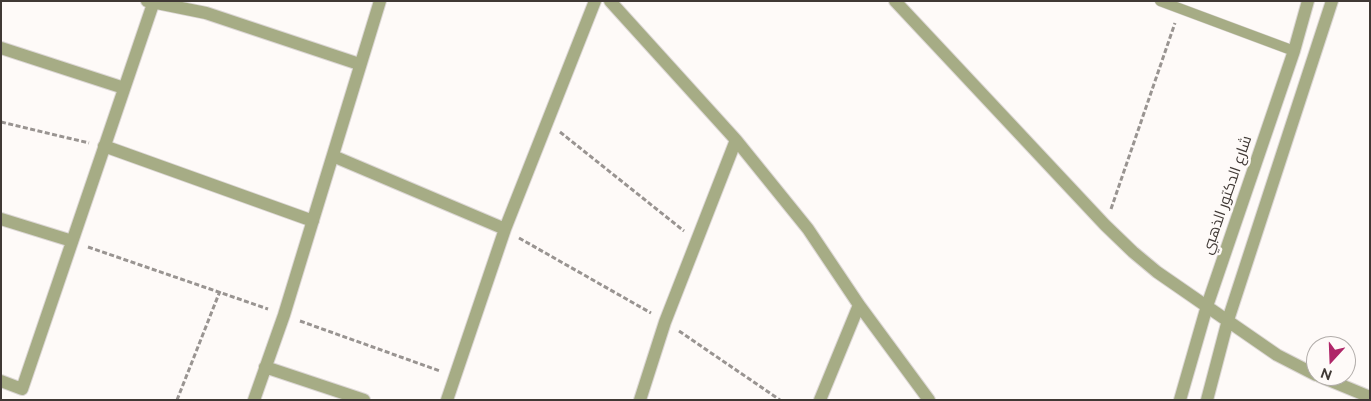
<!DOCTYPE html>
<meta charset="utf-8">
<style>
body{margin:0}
#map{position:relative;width:1371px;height:401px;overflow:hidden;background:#fefaf8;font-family:Raleway,sans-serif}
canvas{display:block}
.frame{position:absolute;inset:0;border:2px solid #403935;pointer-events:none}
.north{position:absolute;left:1306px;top:336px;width:50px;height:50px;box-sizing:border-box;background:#fefaf8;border:1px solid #b2adaa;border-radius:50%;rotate:200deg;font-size:14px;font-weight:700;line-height:20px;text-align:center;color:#403935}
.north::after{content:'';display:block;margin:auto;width:18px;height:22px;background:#af2668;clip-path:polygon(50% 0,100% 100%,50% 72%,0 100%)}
</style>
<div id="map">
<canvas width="1371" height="401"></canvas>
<div class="frame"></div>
<div class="north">N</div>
</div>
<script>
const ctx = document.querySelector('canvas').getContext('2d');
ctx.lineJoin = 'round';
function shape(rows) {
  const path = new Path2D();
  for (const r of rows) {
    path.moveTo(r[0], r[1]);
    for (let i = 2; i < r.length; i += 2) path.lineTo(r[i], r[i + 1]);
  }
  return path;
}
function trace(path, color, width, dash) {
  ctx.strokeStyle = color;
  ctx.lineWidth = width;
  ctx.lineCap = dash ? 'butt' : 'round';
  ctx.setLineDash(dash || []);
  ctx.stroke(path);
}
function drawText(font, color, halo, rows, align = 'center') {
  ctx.font = font + ' Raleway,Cairo,sans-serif';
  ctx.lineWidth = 5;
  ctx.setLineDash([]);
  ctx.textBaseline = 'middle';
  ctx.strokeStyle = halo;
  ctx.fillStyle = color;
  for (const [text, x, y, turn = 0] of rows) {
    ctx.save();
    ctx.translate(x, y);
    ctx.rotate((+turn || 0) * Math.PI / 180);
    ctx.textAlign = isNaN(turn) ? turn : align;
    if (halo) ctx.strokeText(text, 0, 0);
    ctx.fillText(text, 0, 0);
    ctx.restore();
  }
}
const path = shape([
 [1,122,89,143],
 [560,132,684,231],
 [1111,209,1175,23],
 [519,238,651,313],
 [88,247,268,309],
 [300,321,440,371],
 [679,331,780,400],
 [177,400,220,291]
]);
const service = shape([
 [1160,1,1294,51]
]);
const minor = shape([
 [147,1,206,13,359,64],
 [610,1,736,140,808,229,859,305,929,400],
 [895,1,1105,225,1133,252,1157,272,1277,355,1316,375],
 [1,48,124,88],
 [104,146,313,221],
 [333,156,505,229],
 [1,219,72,241],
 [265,367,364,400],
 [1319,376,1370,397],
 [1,381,22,389,154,1],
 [254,400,284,315,380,1],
 [447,400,505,229,595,1],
 [640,400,665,322,736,140],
 [820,400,859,305],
 [1180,400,1207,306,1294,51,1308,1],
 [1207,400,1228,320,1332,1]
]);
const streetNames = [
 ["شارع الدكتور الذهبي",1227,195,-71]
];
trace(service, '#dcd7d5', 11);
trace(minor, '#dcd7d5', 14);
trace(path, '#999491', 3, [5, 2.5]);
trace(service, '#a6ac85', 10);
trace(minor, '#a6ac85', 12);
drawText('15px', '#403935', '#fefaf8', streetNames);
</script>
